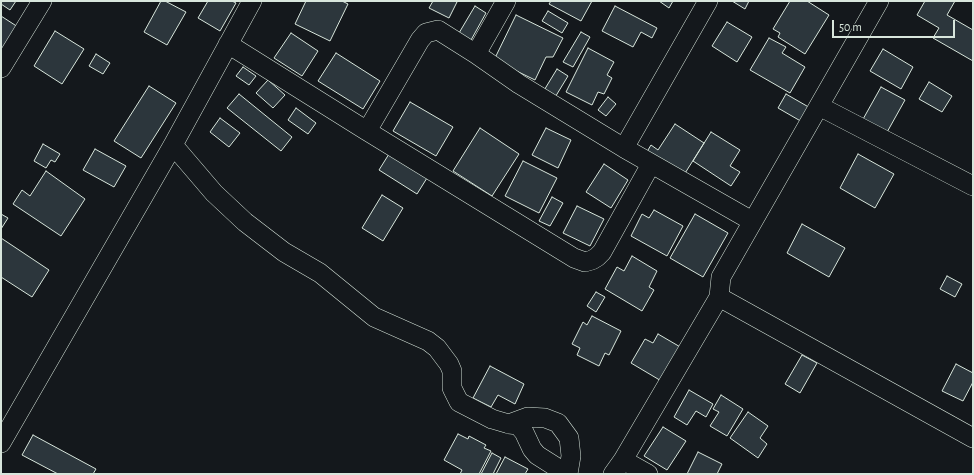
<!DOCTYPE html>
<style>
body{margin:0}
#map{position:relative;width:974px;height:475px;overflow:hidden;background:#14181c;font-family:"Alegreya Sans",sans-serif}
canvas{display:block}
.frame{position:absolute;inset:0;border:2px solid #d8e6dc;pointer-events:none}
.scale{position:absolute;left:832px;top:20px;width:123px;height:18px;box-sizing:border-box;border:2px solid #d8e6dc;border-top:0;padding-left:5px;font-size:12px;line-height:14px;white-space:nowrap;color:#d8e6dc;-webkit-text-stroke:3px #14181c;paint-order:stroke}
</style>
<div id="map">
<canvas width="974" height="475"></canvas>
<div class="frame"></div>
<div class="scale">50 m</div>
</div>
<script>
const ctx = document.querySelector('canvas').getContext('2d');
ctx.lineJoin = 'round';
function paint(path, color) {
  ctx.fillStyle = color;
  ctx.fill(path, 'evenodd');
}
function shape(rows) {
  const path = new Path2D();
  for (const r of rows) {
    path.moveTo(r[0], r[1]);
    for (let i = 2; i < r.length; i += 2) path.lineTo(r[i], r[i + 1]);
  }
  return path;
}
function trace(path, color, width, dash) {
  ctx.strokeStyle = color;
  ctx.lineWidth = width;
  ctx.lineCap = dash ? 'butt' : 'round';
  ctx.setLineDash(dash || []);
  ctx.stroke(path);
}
const building = shape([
 [1,1,16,1,10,10,1,4,1,1],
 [161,1,165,1,186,12,167,45,144,32,161,1],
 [208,1,232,1,236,3,220,31,198,18,208,1],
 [306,1,342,1,348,4,330,41,295,24,306,1],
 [433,1,454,1,457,2,449,18,429,8,433,1],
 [551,1,592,1,581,21,549,4,551,1],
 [659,1,673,1,669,8,659,1],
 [732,1,749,1,745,9,732,1],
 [790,1,807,1,829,15,805,54,778,37,780,33,773,29,790,1],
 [925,1,955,1,947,15,973,30,973,61,933,38,939,28,917,15,925,1],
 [475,6,486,13,471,40,459,33,475,6],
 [615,6,657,28,652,38,641,32,633,47,602,31,615,6],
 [548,11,568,23,562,33,542,21,548,11],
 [516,15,563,38,553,57,546,57,535,80,494,60,516,15],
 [1,16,18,27,1,54,1,16],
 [727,22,752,37,737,62,712,46,727,22],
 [55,31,84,49,62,84,34,66,55,31],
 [581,32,590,37,573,67,563,62,581,32],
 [291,33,318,51,302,76,274,58,291,33],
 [769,38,786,47,782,53,805,67,790,93,750,70,769,38],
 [588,48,614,62,607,75,612,78,604,94,598,92,592,105,566,92,588,48],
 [883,49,913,67,901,89,870,71,883,49],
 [336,53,380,81,363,109,318,81,336,53],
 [96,54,110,63,103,74,89,66,96,54],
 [243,67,256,76,249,85,236,76,243,67],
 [557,69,568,76,554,99,543,92,557,69],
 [268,80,285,95,273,108,256,93,268,80],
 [929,82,952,96,942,112,919,99,929,82],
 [149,86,176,103,141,158,114,141,149,86],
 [881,87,905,100,886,134,862,121,881,87],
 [239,94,292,137,281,151,227,108,239,94],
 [786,94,812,109,804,123,778,108,786,94],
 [608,97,616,104,606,116,598,110,608,97],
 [410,102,453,127,436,156,393,131,410,102],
 [296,108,316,123,308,134,288,120,296,108],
 [220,118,240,133,229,147,210,132,220,118],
 [675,124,704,143,682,178,645,155,651,145,658,150,675,124],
 [480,128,519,154,492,196,453,171,480,128],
 [546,128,571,140,558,168,532,155,546,128],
 [711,132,740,150,730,166,740,172,731,186,693,161,711,132],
 [43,144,60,154,55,162,51,160,46,168,34,161,43,144],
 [95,149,126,166,114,187,83,170,95,149],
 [389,154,427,178,417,194,379,170,389,154],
 [858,154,894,174,875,208,840,188,858,154],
 [523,161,557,178,539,213,505,196,523,161],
 [604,164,628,180,611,208,586,192,604,164],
 [46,171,85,199,61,236,13,204,22,190,30,196,46,171],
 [382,195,403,208,383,241,362,228,382,195],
 [552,197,563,203,550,226,539,221,552,197],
 [577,206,604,219,590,246,563,233,577,206],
 [654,210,683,226,667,256,631,236,642,214,649,218,654,210],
 [1,214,8,218,1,229,1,214],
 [695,214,728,233,703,277,670,258,695,214],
 [802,224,845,248,829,277,787,253,802,224],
 [1,238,49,270,32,297,1,277,1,238],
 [632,256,657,271,649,287,654,290,642,311,605,289,617,267,624,271,632,256],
 [947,276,962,284,955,297,940,289,947,276],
 [596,292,605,297,596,312,587,306,596,292],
 [592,316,621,331,609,355,605,353,599,366,577,355,580,348,572,344,583,322,587,325,592,316],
 [658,334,682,348,663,382,631,363,645,339,653,343,658,334],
 [802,355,817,363,800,393,785,384,802,355],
 [956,364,973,373,973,382,963,401,942,391,956,364],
 [490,366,524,384,515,404,498,395,491,407,473,398,490,366],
 [689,390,713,404,706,417,696,411,687,425,674,417,689,390],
 [721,395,743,409,727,436,710,426,719,412,713,409,721,395],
 [748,412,768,426,760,438,767,444,758,458,730,438,748,412],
 [663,427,686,441,667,470,644,456,663,427],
 [458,434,468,439,469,436,486,445,484,448,491,451,479,474,460,474,462,470,444,460,458,434],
 [33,435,96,469,93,474,58,474,22,455,33,435],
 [698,452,722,464,717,474,687,474,698,452],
 [492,453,501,458,493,474,481,474,492,453],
 [505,457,528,469,525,474,496,474,505,457]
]);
const minor = shape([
 [506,1,476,54,519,84,624,148,752,221],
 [228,44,367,131],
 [476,54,438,30,426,33,420,40,367,131,574,258,585,262,592,260,597,257,602,252,651,164],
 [1,68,42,1],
 [819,106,973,186],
 [173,145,214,193,245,222,284,252,320,273,374,317,428,341,437,348,449,364,452,371,452,388,459,402,492,419,509,424,518,425,524,432,532,449,537,455,567,474],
 [624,148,708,1],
 [719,297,973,438],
 [509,424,528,417,545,418,558,423,569,438,571,456,568,474],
 [1,443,173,145,252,1],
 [623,460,648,474],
 [613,474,623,460,719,297,721,277,879,1]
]);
paint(building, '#2c363c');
trace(building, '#d8e6dc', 1);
trace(minor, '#d8e6dc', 20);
trace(minor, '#14181c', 19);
</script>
